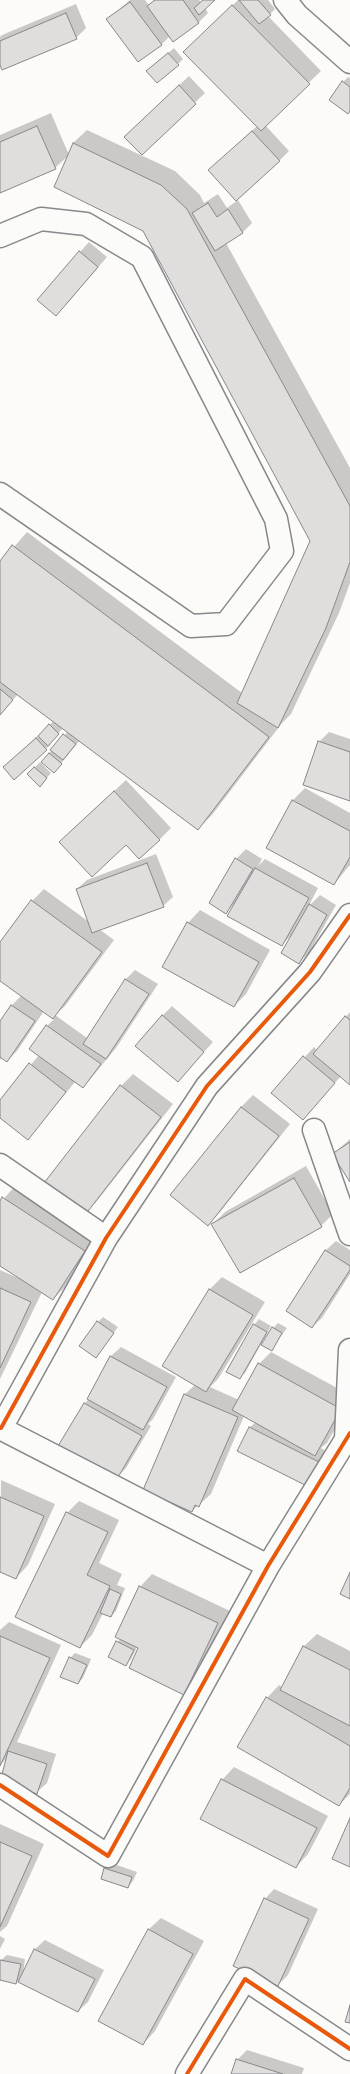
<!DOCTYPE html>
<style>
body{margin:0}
canvas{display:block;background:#fcfbf8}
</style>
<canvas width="350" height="2074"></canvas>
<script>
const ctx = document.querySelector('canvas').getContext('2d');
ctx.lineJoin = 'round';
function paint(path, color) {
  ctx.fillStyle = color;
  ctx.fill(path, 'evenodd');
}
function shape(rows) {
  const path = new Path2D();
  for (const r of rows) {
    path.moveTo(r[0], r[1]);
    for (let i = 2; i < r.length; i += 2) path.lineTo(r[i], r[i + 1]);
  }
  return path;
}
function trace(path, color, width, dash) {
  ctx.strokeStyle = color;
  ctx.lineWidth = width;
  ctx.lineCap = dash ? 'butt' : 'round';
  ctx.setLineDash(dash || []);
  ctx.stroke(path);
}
const shadow = shape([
 [130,0,145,0,149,5,154,0,199,0,201,2,204,0,214,0,205,8,208,13,199,22,173,41,170,36,161,45,108,19],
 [238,0,268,0,275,9,268,16,321,71,265,125,289,151,279,161,219,161,257,126,197,40],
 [76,4,86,28,76,38,0,62,0,37,2,35],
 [174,48,183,59,178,64,147,71],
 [189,76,205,93,142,154,135,127],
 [348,77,350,78,350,110,343,82],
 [51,113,69,155,55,168,0,192,0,135],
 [87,130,175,171,200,195,204,203,218,194,227,208,238,200,252,223,243,232,226,243,350,468,350,583,339,613,291,714,282,723,212,815,198,829,80,740,59,766,42,762,68,731,63,728,50,743,51,744,46,749,9,762,54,721,18,694,0,715,0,563,27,532,242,693,311,541,144,230,73,143],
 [89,242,107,257,66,305,80,252],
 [329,732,350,739,350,800,319,742],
 [40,762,51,773,45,780,28,774],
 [126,780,171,828,159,840,126,844,72,830],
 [305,788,350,813,350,865,334,884,267,847,293,800],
 [246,849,262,859,258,866,265,859,318,888,308,907,320,895,336,905,309,953,299,962,293,933,282,945,235,903,226,912,236,859],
 [156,854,173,897,163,906,99,929,114,940,65,1006,55,1015,87,1038,126,979,135,970,158,984,116,1048,92,1077,83,1087,75,1082,28,1139,0,1117,0,1102,39,1055,47,1026,54,1019,44,1011,17,1051,7,1061,2,1057,0,1060,0,1023,11,1006,22,995,0,979,0,944,32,901,44,889,89,922,77,889,87,880],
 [200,910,270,950,246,994,234,1006,163,967,188,923],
 [172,1006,213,1042,178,1081,162,1016],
 [350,1012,350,1083,341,1076,312,1109,272,1093,314,1047,317,1050],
 [133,1074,173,1104,97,1201,85,1214,121,1086],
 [253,1095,290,1124,220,1212,208,1224,241,1107],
 [350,1139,350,1180,333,1154],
 [306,1166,333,1214,321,1226,213,1224,225,1212],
 [15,1186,97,1239,65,1287,53,1299,42,1292,0,1379,0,1270,23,1280,0,1264,0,1203],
 [336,1241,350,1250,350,1274,322,1318,312,1327,287,1311,326,1250],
 [222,1277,265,1302,218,1379,210,1387,239,1400,259,1364,271,1352,350,1395,350,1402,327,1443,321,1448,328,1452,317,1475,238,1451,250,1427,256,1422,244,1416,211,1494,192,1511,144,1489,185,1394,195,1385,163,1366,210,1289],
 [103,1317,118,1327,96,1357,98,1322],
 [259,1319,271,1326,245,1373,239,1378,254,1325],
 [278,1323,287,1328,271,1350,273,1328],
 [121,1347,176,1377,153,1419,148,1424,151,1426,126,1468,116,1478,84,1404,89,1399,111,1356],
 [1,1480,55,1504,28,1565,16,1578,0,1571],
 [79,1501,119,1520,99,1563,122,1574,117,1585,125,1588,116,1611,111,1616,103,1613,92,1635,80,1647,67,1513],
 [152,1574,230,1611,196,1681,184,1693,139,1648,137,1647,131,1659,126,1664,109,1656,120,1639,140,1587],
 [9,1622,61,1645,17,1742,56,1754,47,1783,37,1792,0,1779,7,1758,0,1765,0,1630],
 [317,1634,350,1651,350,1794,339,1805,267,1698,279,1685,283,1688,304,1646],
 [75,1653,91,1659,83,1678,78,1683,70,1658],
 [234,1767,328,1816,308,1854,296,1867,222,1780],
 [0,1824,44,1844,7,1926,0,1932],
 [111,1863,137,1872,133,1881,128,1887,102,1878,105,1868],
 [274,1889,318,1909,288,1975,278,1985,265,1899],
 [161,1918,204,1941,155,2031,143,2044,148,1930],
 [0,1936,5,1939,0,1949],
 [45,1940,104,1970,88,2002,78,2011,18,1981,16,1983,0,1979,1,1960,7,1955,25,1959,23,1974,35,1949],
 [247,2050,304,2068,302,2074,232,2074,237,2060]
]);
const building = shape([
 [155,0,183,0,199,23,173,42,147,6,155,0],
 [203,0,215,0,199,15,194,8,203,0],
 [239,0,258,0,271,15,259,24,239,0],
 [130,2,162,45,138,62,106,19,130,2],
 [232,5,310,84,261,131,183,52,232,5],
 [66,13,77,39,2,70,0,65,0,41,66,13],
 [168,53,179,65,157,83,146,71,168,53],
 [342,81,350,87,350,111,348,114,329,100,342,81],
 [179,85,196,104,142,155,124,137,179,85],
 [37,126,56,169,0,193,0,142,37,126],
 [252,131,280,161,236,201,208,170,252,131],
 [73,143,161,185,187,209,350,506,350,562,326,628,278,728,237,703,310,541,143,231,54,187,73,143],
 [208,203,217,217,228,209,243,233,215,251,192,213,208,203],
 [79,251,98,267,56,316,37,300,79,251],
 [12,545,269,737,198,830,0,682,0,561,12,545],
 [0,689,13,700,0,715,0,689],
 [49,724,59,734,48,746,38,736,49,724],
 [63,734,76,744,63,760,50,750,63,734],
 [36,738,47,750,14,780,3,767,36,738],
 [318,741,350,752,350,801,303,785,318,741],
 [49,753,62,764,54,773,41,762,49,753],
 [34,767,47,778,40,787,27,774,34,767],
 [114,791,160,840,139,859,126,845,92,877,59,842,114,791],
 [292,800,350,831,350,857,334,885,266,848,292,800],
 [235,858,253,869,226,914,209,903,235,858],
 [147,863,164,907,92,933,76,889,147,863],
 [255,868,309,898,282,946,227,916,255,868],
 [31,900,102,952,53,1019,0,981,0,942,31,900],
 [309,904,327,915,299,964,281,953,309,904],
 [187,922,259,962,234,1007,162,967,187,922],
 [125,979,149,994,106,1059,83,1044,125,979],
 [11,1005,35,1021,7,1062,0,1057,0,1021,11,1005],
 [162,1015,204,1052,178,1082,135,1046,162,1015],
 [345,1016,350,1020,350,1085,313,1054,345,1016],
 [46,1025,101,1064,83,1088,29,1049,46,1025],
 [303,1056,335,1083,303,1120,271,1093,303,1056],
 [29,1063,66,1092,28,1140,0,1118,0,1100,29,1063],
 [120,1085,161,1117,85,1215,44,1183,120,1085],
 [241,1107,279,1136,208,1226,170,1195,241,1107],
 [350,1142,350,1182,332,1154,350,1142],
 [294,1178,322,1227,240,1273,211,1224,294,1178],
 [2,1197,85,1251,53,1300,0,1266,0,1201,2,1197],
 [325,1250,350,1266,350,1270,312,1328,286,1311,325,1250],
 [0,1288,31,1302,0,1368,0,1288],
 [209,1289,253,1315,206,1392,162,1366,209,1289],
 [97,1321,114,1333,96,1358,79,1346,97,1321],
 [253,1324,267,1332,240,1379,226,1372,253,1324],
 [272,1327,282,1333,272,1351,261,1345,272,1327],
 [110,1356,167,1387,143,1430,87,1399,110,1356],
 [258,1363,341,1409,315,1456,232,1410,258,1363],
 [184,1394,238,1417,199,1507,195,1505,192,1512,143,1490,184,1394],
 [84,1403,142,1436,117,1479,58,1446,84,1403],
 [249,1427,319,1462,307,1486,237,1451,249,1427],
 [0,1497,44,1516,16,1579,0,1572,0,1497],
 [66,1512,108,1532,87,1575,110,1586,80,1648,15,1617,66,1512],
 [350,1572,350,1599,340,1594,350,1572],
 [139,1586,218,1623,184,1695,129,1668,138,1648,115,1637,139,1586],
 [110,1589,121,1594,111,1617,100,1613,110,1589],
 [0,1636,50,1658,0,1766,0,1636],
 [116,1641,134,1650,126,1666,108,1657,116,1641],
 [303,1646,350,1670,350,1726,280,1690,303,1646],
 [69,1657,87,1665,78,1684,60,1677,69,1657],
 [266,1697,350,1746,350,1788,339,1806,237,1747,266,1697],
 [8,1751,47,1764,37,1794,0,1782,8,1751],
 [221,1779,317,1828,296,1868,200,1819,221,1779],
 [350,1818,350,1867,332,1859,350,1818],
 [0,1842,32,1856,0,1927,0,1842],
 [104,1868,132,1877,128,1888,101,1879,104,1868],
 [264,1898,309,1919,278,1986,233,1966,264,1898],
 [148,1929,193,1954,143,2045,98,2021,148,1929],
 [34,1949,95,1979,78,2012,18,1982,34,1949],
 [0,1960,21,1964,16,1984,0,1980,0,1960],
 [350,2005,350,2023,345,2022,350,2005],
 [236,2059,283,2074,231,2074,236,2059]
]);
const minor = shape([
 [285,0,297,15,350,62],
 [0,236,41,219,86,224,142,257,276,519,282,551,226,624,191,626,0,494],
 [314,1130,350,1234],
 [0,1165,106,1238],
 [0,1428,268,1566],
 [1,1428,106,1238,207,1086,310,972,350,915],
 [346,1439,350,1350],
 [0,1785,108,1856,268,1566,350,1433],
 [187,2074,245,1979,350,2049]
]);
const cycleway = shape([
 [1,1428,106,1238,207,1086,310,972,350,915],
 [0,1785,108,1856,268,1566,350,1433],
 [187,2074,245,1979,350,2049]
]);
paint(shadow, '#0003');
paint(building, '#dfdedd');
trace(building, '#88888c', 1);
trace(minor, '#88888c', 25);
trace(minor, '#fbfbf9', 22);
trace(cycleway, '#e8590c', 4);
</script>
